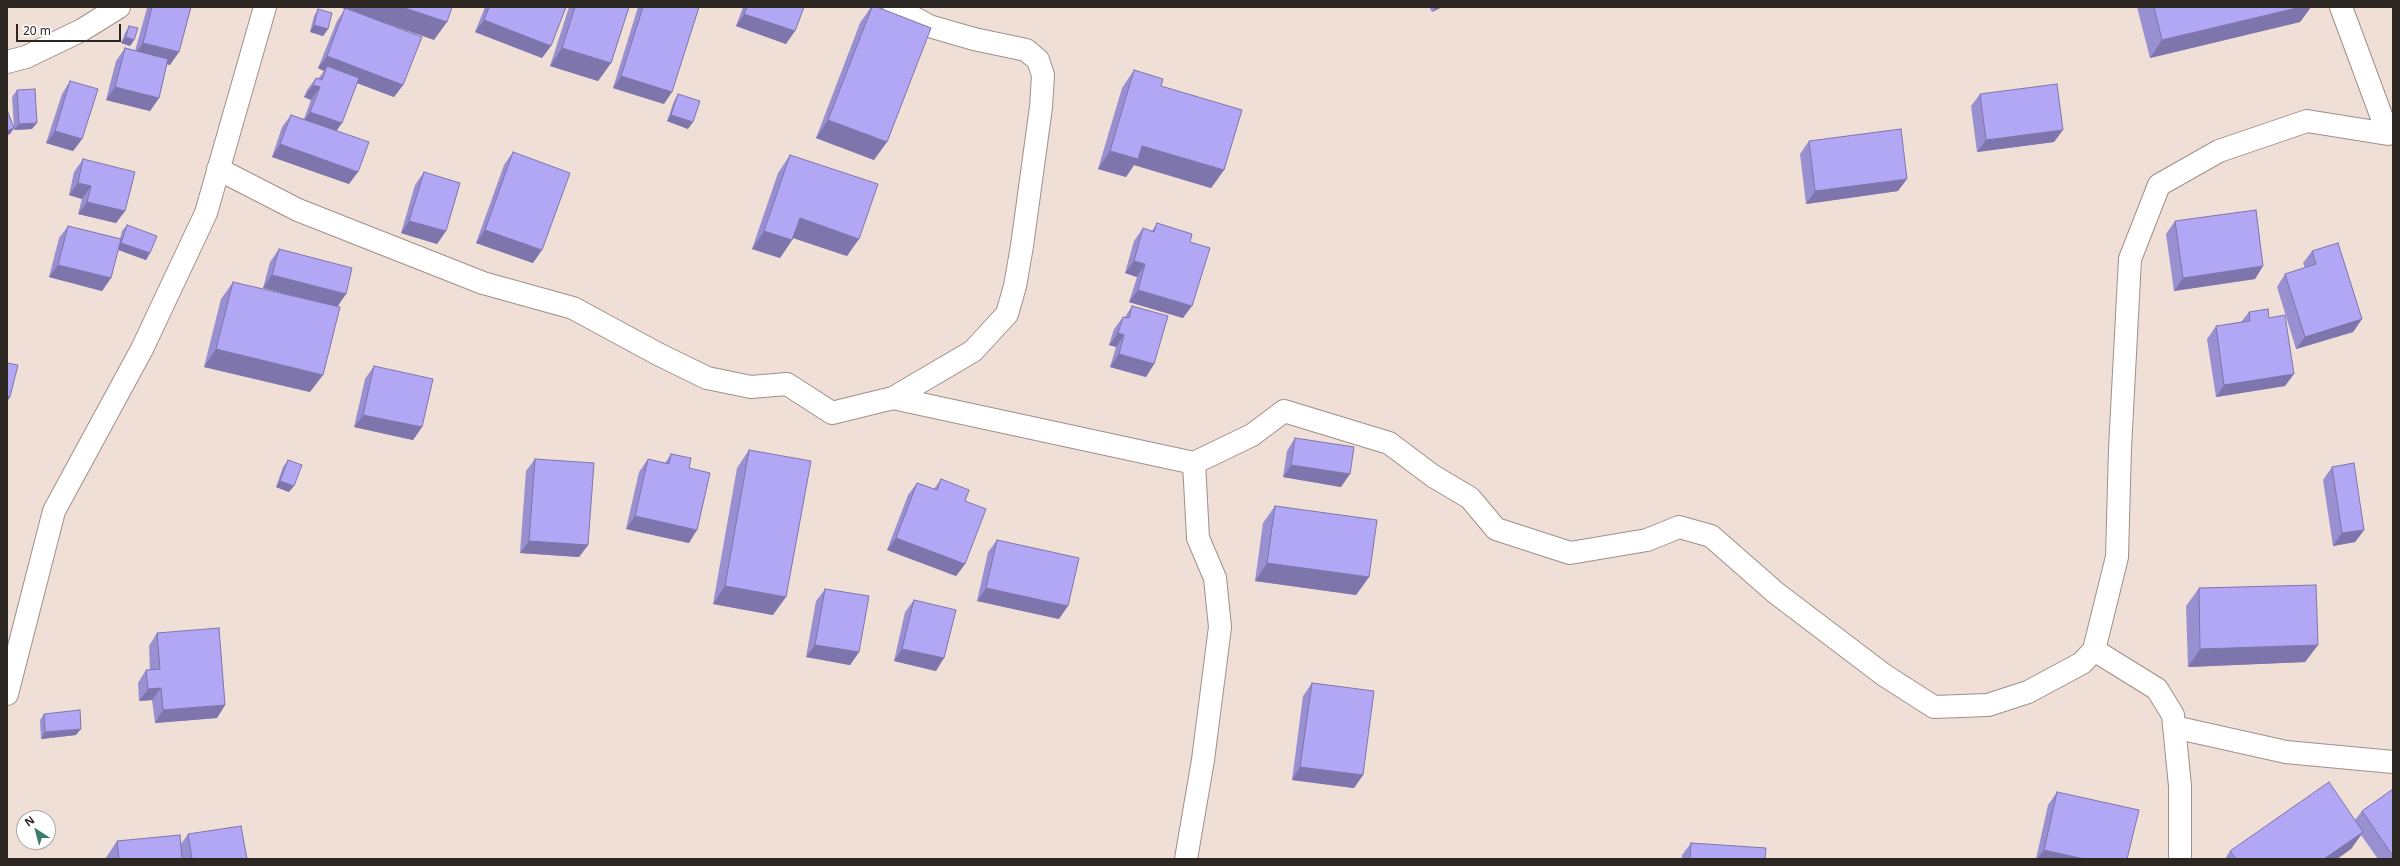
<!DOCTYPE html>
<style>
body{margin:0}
#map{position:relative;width:2400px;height:866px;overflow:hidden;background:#efdfd7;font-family:"Noto Sans",sans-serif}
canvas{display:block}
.frame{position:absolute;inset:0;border:8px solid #2c2623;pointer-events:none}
.north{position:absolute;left:16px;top:810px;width:40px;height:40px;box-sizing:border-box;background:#fff;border:1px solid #aba8a7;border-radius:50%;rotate:324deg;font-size:11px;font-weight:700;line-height:16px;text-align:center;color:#2c2623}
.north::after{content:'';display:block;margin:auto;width:14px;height:18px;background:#3c7c6b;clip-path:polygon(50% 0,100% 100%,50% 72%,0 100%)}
.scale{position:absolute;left:16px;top:24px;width:105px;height:18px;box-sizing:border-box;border:2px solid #2c2623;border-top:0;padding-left:5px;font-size:12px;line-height:14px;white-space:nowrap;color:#2c2623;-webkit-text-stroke:3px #fff;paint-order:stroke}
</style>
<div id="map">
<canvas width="2400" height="866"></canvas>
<div class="frame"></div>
<div class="north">N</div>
<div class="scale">20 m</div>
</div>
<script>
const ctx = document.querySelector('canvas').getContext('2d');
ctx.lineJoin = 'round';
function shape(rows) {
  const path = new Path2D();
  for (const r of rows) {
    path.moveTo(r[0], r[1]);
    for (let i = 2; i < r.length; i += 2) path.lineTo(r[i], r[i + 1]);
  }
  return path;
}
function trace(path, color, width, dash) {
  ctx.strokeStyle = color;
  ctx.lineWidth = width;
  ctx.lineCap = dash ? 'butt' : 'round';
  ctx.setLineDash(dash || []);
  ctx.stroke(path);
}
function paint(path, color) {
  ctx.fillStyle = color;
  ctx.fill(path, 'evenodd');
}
const minor = shape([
 [7,62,26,57,82,30,119,7],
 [218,169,298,210,483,283,573,308,658,354,707,378,751,387,787,384,832,413,893,398,1194,463,1252,435,1284,411,1389,443,1433,476,1470,498,1496,529,1570,553,1647,540,1679,527,1711,536,1776,593,1884,675,1934,707,1988,705,2028,692,2082,663,2094,650,2117,557,2120,448,2130,259,2159,185,2219,151,2307,121,2388,134,2341,7],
 [893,398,973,351,1007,314,1015,286,1022,246,1041,107,1043,75,1038,60,1026,50,974,39,929,26,894,7],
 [2094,650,2157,689,2173,715,2180,786,2180,859],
 [7,694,54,511,142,349,206,213,265,7],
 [2174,727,2286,752,2393,762],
 [1186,859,1203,760,1220,627,1215,578,1198,538,1194,463]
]);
const wall = shape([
 [148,7,191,7,170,65,167,64,159,98,150,111,106,100,116,61,125,48,135,51,147,8],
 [485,7,566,7,542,58,475,32],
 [569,7,629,7,611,63,598,81,550,66],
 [638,7,699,7,664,104,613,88],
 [743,7,804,7,786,44,736,26],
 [871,7,877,7,874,160,816,138,860,23],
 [1429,7,1442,7,1432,12],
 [2137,7,2311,7,2300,22,2150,58],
 [318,9,328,29,323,36,310,32,314,16],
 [345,9,434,40,385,23,403,85,394,97,357,83,337,130,349,184,272,157,282,127,291,115,304,119,311,100,304,97,307,90,316,78,318,79,324,71,318,68,337,21],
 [129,26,134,40,130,46,121,43,125,33],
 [1134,70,1161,86,1224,170,1211,188,1134,165,1126,177,1098,169,1122,88],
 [70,81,82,139,73,151,46,143,62,94],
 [17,90,32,129,14,130,14,128,10,134,7,135,7,110,14,127,12,97],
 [678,94,688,129,667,121,674,101],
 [1980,94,2054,142,1977,152,1971,106],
 [1809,141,1898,191,1806,204,1800,154],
 [513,152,533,263,476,243,504,165],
 [790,155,847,256,793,238,792,240,780,258,752,249,778,173],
 [83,159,125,211,116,223,78,214,82,199,69,195,74,172],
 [424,172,446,231,437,244,401,233,415,185],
 [2175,221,2263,266,2255,279,2174,291,2166,234],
 [1157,223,1190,242,1183,318,1129,302,1137,277,1125,273,1134,241,1143,228,1152,231],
 [127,225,150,253,146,260,118,250,111,278,102,291,49,277,59,238,68,226,120,239,122,231],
 [279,249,346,294,337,307,263,288,270,262],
 [2312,251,2362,319,2353,332,2296,349,2277,287,2285,274,2305,268,2303,263],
 [233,282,310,392,204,367,221,299],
 [1132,306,1154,364,1146,377,1110,367,1116,347,1109,345,1114,329,1123,317,1125,317],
 [2249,312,2269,318,2285,386,2216,397,2207,339,2216,326,2241,322],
 [374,366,422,427,413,440,354,427,365,379],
 [1295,438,1341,487,1283,477,1287,451],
 [749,450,773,615,713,604,737,468],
 [671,454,689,468,689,543,626,529,639,472,648,459,665,463],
 [535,459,588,545,579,557,520,553,526,471],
 [288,460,289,492,276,487,283,467],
 [2332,467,2364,530,2355,542,2333,546,2323,480],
 [941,479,965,501,965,564,956,576,887,550,908,495,917,483,934,489],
 [1275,506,1369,577,1356,595,1255,581,1263,523],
 [997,540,1059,619,977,601,988,552],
 [2199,588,2318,645,2305,662,2188,667,2186,606],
 [825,589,859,652,850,665,806,657,816,601],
 [914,600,936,671,894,661,905,612],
 [157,633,225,705,217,718,155,723,152,700,139,701,138,683,146,670,150,670,149,646],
 [1312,683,1363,775,1354,788,1292,780,1303,696],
 [44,714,76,735,41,739,40,720],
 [2393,789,2393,859,2378,859,2361,835,2351,849,2337,859,2225,859,2230,851,2355,820,2362,811],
 [2057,792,2127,859,2036,859,2048,805],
 [188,834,247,859,105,859,117,841,181,844],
 [1691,843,1765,859,1682,859,1682,855]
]);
const shadedWall = shape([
 [339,7,402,7,447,22,434,40],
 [1436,7,1442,7,1432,12],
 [2301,7,2311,7,2300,22,2150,58,2162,40],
 [744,14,795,31,786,44,736,26],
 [484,20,551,46,542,58,475,32],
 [314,25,328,29,323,36,310,32],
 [126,37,134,40,130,46,121,43],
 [143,43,179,52,170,65,134,55],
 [562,48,611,63,598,81,550,66],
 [327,56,403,85,394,97,325,71,327,66,324,71,318,68],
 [621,76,672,92,664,104,613,88],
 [313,85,320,87,311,100,304,97],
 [115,87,159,98,150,111,106,100],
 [310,112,342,123,333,136,302,124],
 [671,115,693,122,688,129,667,121],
 [828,120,887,142,874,160,816,138],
 [37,123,32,129,14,130,19,124],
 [14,128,10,134,7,135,7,131],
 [2063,130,2054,142,1977,152,1986,140],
 [55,131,82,139,73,151,46,143],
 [280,144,358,172,349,184,272,157],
 [1142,146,1224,170,1211,188,1134,165,1126,177,1098,169,1110,151],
 [1907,179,1898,191,1806,204,1815,191],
 [78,183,91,186,82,199,69,195],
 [87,202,125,211,116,223,78,214],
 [800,218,859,239,847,256,787,236],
 [409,221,446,231,437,244,401,233],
 [485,230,542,250,533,263,476,243],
 [764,231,792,240,780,258,752,249],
 [121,243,150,253,146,260,116,249],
 [1134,261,1145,264,1137,277,1125,273],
 [58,265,111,278,102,291,49,277],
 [2263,266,2255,279,2174,291,2183,278],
 [272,275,346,294,337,307,263,288],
 [1138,290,1192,306,1183,318,1129,302],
 [2362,319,2353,332,2296,349,2305,337],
 [1118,333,1124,335,1116,347,1109,345],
 [216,349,323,375,310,392,204,367],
 [1119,354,1154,364,1146,377,1110,367],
 [2294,374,2285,386,2216,397,2224,385],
 [7,396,10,397,7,402],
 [363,415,422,427,413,440,354,427],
 [1291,465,1350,474,1341,487,1283,477],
 [280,481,294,486,289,492,276,487],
 [635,516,697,530,689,543,626,529],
 [2364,530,2355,542,2333,546,2342,533],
 [896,538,965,564,956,576,887,550],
 [529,541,588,545,579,557,520,553],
 [1267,563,1369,577,1356,595,1255,581],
 [725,586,786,597,773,615,713,604],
 [986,588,1068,606,1059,619,977,601],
 [815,645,859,652,850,665,806,657],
 [2318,645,2305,662,2188,667,2200,649],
 [902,649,944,658,936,671,894,661],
 [161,688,152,700,139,701,148,689],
 [225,705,217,718,155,723,163,710],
 [81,729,76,735,41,739,45,732],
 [1300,767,1363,775,1354,788,1292,780],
 [2363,832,2351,849,2337,859,2324,859],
 [2044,850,2084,859,2037,859]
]);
const building = shape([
 [152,7,191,7,179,52,143,43,152,7],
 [402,7,452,7,447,22,402,7],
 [489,7,566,7,551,46,484,20,489,7],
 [575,7,629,7,611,63,562,48,575,7],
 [643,7,699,7,672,92,621,76,643,7],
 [747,7,804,7,795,31,744,14,747,7],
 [872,7,877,7,931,28,887,142,828,120,872,7],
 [2154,7,2301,7,2162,40,2154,7],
 [345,8,422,37,403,85,327,56,345,8],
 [318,9,332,13,328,29,314,25,318,9],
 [129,26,138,28,134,40,126,37,129,26],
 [125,48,168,59,159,98,115,87,125,48],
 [327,66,359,78,342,123,310,112,320,87,313,85,316,78,322,80,327,66],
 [1134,70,1163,79,1161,86,1242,110,1224,170,1142,146,1138,159,1110,151,1134,70],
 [70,81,98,89,82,139,55,131,70,81],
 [2057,84,2063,130,1986,140,1980,94,2057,84],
 [35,89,37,123,19,124,17,90,35,89],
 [678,94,700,101,693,122,671,115,678,94],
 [7,110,14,128,7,131,7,110],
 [291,115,369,142,358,172,280,144,291,115],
 [1901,129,1907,179,1815,191,1809,141,1901,129],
 [513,152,570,173,542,250,485,230,513,152],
 [790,155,878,184,859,239,800,218,792,240,764,231,790,155],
 [83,159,135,172,125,211,87,202,91,186,78,183,83,159],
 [424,172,460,183,446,231,409,221,424,172],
 [2256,210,2263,266,2183,278,2175,221,2256,210],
 [1157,223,1192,234,1190,242,1210,248,1192,306,1138,290,1145,264,1134,261,1143,228,1154,232,1157,223],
 [127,225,157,236,150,253,121,243,127,225],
 [68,226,121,239,111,278,58,265,68,226],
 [2338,243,2362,319,2305,337,2285,274,2316,264,2312,251,2338,243],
 [279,249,352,268,346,294,272,275,279,249],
 [233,282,340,307,323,375,216,349,233,282],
 [1132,306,1168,316,1154,364,1119,354,1124,335,1118,333,1123,317,1129,318,1132,306],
 [2268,309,2269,318,2285,315,2294,374,2224,385,2216,326,2250,321,2249,312,2268,309],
 [7,363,18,365,10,397,7,396,7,363],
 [374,366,433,379,422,427,363,415,374,366],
 [1295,438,1354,447,1350,474,1291,465,1295,438],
 [749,450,811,461,786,597,725,586,749,450],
 [671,454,691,458,689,468,710,473,697,530,635,516,648,459,669,464,671,454],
 [535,459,594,463,588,545,529,541,535,459],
 [288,460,302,465,294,486,280,481,288,460],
 [2354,463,2364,530,2342,533,2332,467,2354,463],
 [941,479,969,490,965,501,986,509,965,564,896,538,917,483,937,490,941,479],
 [1275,506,1377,520,1369,577,1267,563,1275,506],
 [997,540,1079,558,1068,606,986,588,997,540],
 [2316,585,2318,645,2200,649,2199,588,2316,585],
 [825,589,869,596,859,652,815,645,825,589],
 [914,600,956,610,944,658,902,649,914,600],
 [219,628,225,705,163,710,161,688,148,689,146,670,160,669,157,633,219,628],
 [1312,683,1374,691,1363,775,1300,767,1312,683],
 [80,710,81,729,45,732,44,714,80,710],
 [2329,782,2363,832,2324,859,2236,859,2230,851,2329,782],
 [2393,789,2393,856,2362,811,2393,789],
 [2057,792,2139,810,2127,859,2084,859,2044,850,2057,792],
 [241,826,247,859,192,859,188,834,241,826],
 [180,835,182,859,119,859,117,841,180,835],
 [1691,843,1766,848,1765,859,1690,859,1691,843]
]);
trace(minor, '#9f9088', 24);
trace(minor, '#fff', 22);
paint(wall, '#9990d2');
paint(shadedWall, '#7d75ab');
paint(building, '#b2a7f4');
trace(building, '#7d75ab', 1);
</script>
